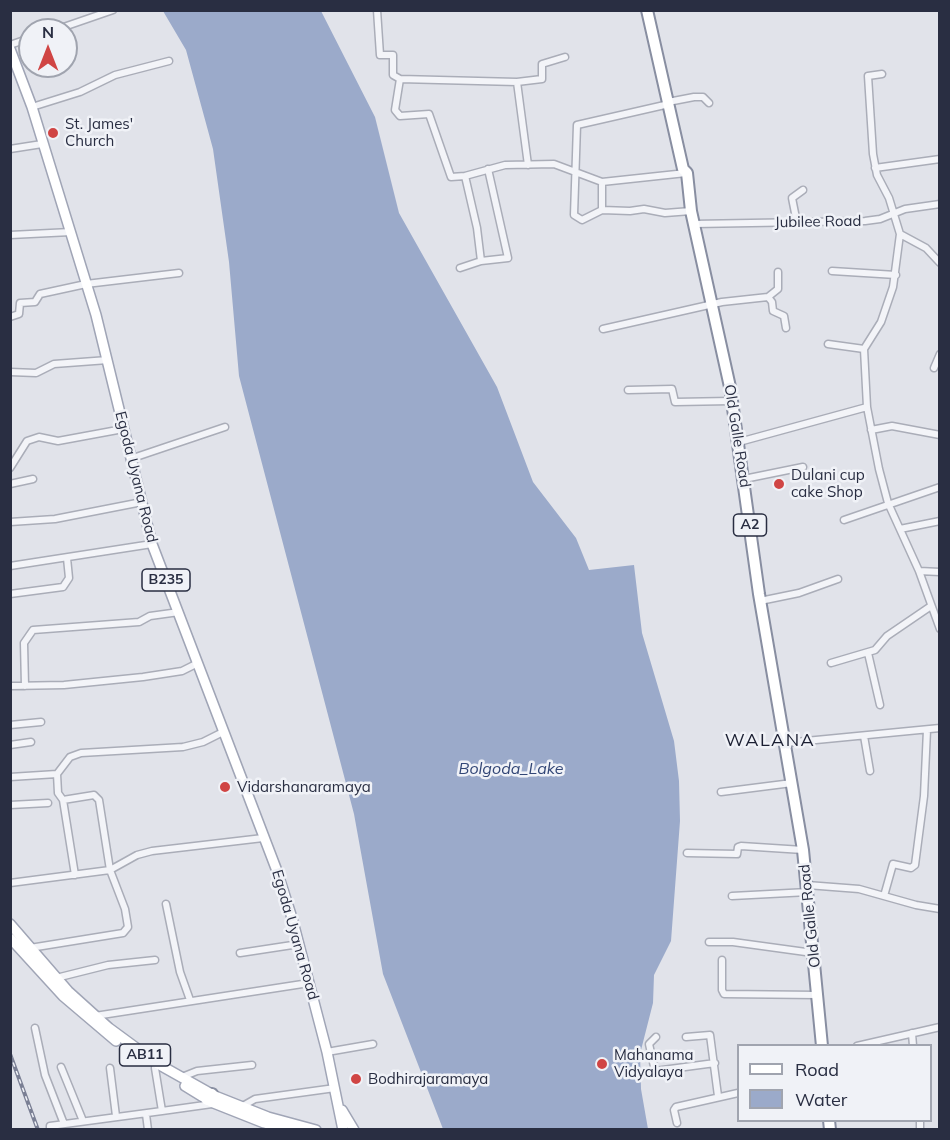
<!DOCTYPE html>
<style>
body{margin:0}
#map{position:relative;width:950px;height:1140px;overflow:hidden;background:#e1e3ea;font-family:Mulish,sans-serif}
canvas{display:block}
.frame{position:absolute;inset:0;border:12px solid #292e42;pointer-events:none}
.legend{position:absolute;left:737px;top:1044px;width:195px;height:78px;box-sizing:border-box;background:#f0f2f7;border:2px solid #a0a4af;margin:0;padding:8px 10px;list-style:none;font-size:18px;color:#292e42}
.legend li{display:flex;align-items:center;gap:12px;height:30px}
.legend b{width:30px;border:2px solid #a0a4af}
.north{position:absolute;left:18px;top:18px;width:60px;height:60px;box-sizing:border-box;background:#f0f2f7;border:2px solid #a0a4af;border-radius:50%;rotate:0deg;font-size:16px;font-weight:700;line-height:24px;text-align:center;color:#292e42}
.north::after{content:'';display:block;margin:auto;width:21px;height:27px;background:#d04544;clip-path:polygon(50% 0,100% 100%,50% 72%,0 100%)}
</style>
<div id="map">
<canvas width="950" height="1140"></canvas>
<div class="frame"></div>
<ul class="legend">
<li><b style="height:8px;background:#fff"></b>Road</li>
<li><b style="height:16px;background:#9baaca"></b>Water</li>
</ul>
<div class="north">N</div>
</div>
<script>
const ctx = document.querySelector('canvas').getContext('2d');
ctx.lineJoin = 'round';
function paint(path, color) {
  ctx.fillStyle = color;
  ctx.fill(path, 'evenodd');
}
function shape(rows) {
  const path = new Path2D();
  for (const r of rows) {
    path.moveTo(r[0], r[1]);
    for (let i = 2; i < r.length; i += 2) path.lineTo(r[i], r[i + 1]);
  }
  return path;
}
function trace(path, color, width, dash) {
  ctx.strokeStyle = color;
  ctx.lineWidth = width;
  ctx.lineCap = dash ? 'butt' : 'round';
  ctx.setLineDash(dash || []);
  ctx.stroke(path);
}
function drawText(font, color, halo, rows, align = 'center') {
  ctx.font = font + ' Mulish,sans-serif';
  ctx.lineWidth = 5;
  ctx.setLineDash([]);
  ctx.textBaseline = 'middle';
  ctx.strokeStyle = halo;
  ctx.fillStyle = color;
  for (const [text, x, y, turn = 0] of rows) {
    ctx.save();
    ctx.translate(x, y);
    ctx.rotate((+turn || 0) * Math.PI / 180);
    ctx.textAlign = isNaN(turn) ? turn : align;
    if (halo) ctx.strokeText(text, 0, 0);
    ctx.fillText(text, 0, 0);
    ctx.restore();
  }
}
const water = shape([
 [163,11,321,11,375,117,399,213,497,387,533,482,576,538,589,570,634,565,642,633,674,741,679,781,680,821,671,941,654,975,653,1003,640,1054,641,1089,648,1129,443,1129,383,974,354,814,239,376,229,262,213,149,186,50]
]);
const street = shape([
 [377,10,380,55,393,55,393,75,400,79,395,110,400,116,429,114,451,177,465,176,505,165,554,164,602,182,686,173],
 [55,30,113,10],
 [10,45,30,38],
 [882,74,868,76,873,154,877,175,889,198,900,234,893,287,881,322,864,349,867,407,879,469,888,503,919,571,940,629],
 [400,79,517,82,528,165],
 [517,82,542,79,542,64,565,57],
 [668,102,694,97,703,97,709,103],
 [32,107,80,92,115,75,169,61],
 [10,149,42,144],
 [875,168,940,159],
 [465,176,477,228,481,261],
 [602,182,602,210,630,211,644,209,665,213,691,211],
 [602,210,582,220,574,215,577,125,669,104],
 [797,223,792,198,803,190],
 [694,224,865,221,880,219,905,209,940,204],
 [900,234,926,248,940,263],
 [10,235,71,232],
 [460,268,481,261,508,258,488,169],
 [832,271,896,275],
 [768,297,772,302,773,311,784,316,786,328],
 [10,317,19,314,20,303,35,302,40,294,86,284,179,273],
 [603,329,722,302,768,297,778,289,778,272],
 [828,344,864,349],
 [934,368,940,354],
 [10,372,36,373,54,364,108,360],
 [628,390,672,389,675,402,731,401],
 [871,430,892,426,940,435],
 [739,442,867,407],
 [130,459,225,427],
 [10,468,27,441,39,437,58,441,123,429],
 [744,479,803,467],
 [10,484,33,479],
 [844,520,940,487],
 [10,522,55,519,142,502],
 [900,529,940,521],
 [10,566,152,544],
 [919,571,940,572],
 [10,594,63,587,69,578,67,558],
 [760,601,799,593,838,579],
 [868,653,880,705],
 [831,663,875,650,887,636,931,606],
 [10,686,64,685,143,677,182,671,198,663],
 [25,686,24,643,33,630,139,622,150,616,179,612],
 [10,725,41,722],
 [864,736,870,771],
 [785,743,940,728],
 [10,745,31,742],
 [10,777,57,774],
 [721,792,792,783],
 [10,805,48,803],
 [687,853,737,854,738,847,741,846,803,850],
 [75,875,63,800,58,793,57,774,70,757,81,753,183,747,203,742,223,732],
 [10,883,110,870,137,855,152,851,263,838],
 [807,885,859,889,916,905,940,909],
 [732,896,808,892],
 [884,896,893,864,911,868,915,865,924,796,927,730],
 [166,904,180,972,190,1000],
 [709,942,733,942,813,953],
 [30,948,123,933,128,927,125,909,110,870,99,800,94,795,63,800],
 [240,953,299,944],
 [722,960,722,990,724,994,817,995],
 [56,978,108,965,155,960],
 [95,1016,309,983],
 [35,1028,45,1075,64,1124],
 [912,1033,913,1046],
 [656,1037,649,1044,655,1071,715,1063],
 [686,1037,710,1035,718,1096],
 [857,1046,940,1027],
 [327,1052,373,1044],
 [61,1067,83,1121],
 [110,1068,116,1116],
 [182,1077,197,1071,252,1065],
 [241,1107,255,1099,335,1088],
 [162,1111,212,1104],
 [146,1114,148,1130],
 [920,1120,920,1130],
 [677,1123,674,1110,676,1107,738,1093],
 [50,1130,50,1126,162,1111,155,1068]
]);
const primary = shape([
 [10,49,32,107,96,315,152,544,277,871,292,918,327,1052,343,1130],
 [10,924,68,991,109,1028,158,1064,215,1096,268,1117,316,1130],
 [10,938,63,996,116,1041],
 [185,1086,211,1102,264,1123,290,1130],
 [342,1110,354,1130]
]);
const highway = shape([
 [647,10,683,169,687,173,691,211,730,387,759,594,803,850,822,1046],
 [207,1100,212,1094],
 [829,1120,830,1130]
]);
const rail = shape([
 [10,1054,38,1130]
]);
const markers = [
 [53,133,6,"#d04544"],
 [779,484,6,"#d04544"],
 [225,787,6,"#d04544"],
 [602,1064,6,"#d04544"],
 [356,1079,6,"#d04544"]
];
const shields = [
 [750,525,33],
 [166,580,48],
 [145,1055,51]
];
const shieldNames = [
 ["A2",750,525],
 ["B235",166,580],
 ["AB11",145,1055]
];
const poiNames = [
 ["St. James'",65,124],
 ["Church",65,141],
 ["Dulani cup",791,475],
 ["cake Shop",791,492],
 ["Vidarshanaramaya",237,787],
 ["Mahanama",614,1055],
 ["Vidyalaya",614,1072],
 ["Bodhirajaramaya",368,1079]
];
const streetNames = [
 ["Jubilee Road",818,222,-1],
 ["Old Galle Road",737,436,81],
 ["Egoda Uyana Road",136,477,76],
 ["Old Galle Road",810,916,-96],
 ["Egoda Uyana Road",295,935,74]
];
const waterNames = [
 ["Bolgoda_Lake",511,769]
];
const quarterNames = [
 ["WALANA",770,741]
];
paint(water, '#9baaca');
trace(street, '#aaadb8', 9);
trace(primary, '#a0a5b6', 12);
trace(highway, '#888ea1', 14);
trace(street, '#f3f4f8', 6);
trace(primary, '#fff', 9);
trace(highway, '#fff', 10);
trace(rail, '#7a7f94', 4);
trace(rail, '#f0f2f7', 1.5, [4.5]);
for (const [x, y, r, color] of markers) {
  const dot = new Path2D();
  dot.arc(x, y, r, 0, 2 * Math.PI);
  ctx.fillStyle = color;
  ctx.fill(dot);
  trace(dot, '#f0f2f7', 2);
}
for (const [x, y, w] of shields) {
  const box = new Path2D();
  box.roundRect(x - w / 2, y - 11, w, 22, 4.5);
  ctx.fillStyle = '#f0f2f7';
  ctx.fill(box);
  trace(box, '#292e42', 1.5);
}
drawText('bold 14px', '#292e42', null, shieldNames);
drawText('15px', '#292e42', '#f0f2f7', poiNames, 'left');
drawText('15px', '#292e42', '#f0f2f7', streetNames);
drawText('italic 16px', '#324676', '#f0f2f7', waterNames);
ctx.letterSpacing = '1.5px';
drawText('18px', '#1b1f32', '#f0f2f7', quarterNames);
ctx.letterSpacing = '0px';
</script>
